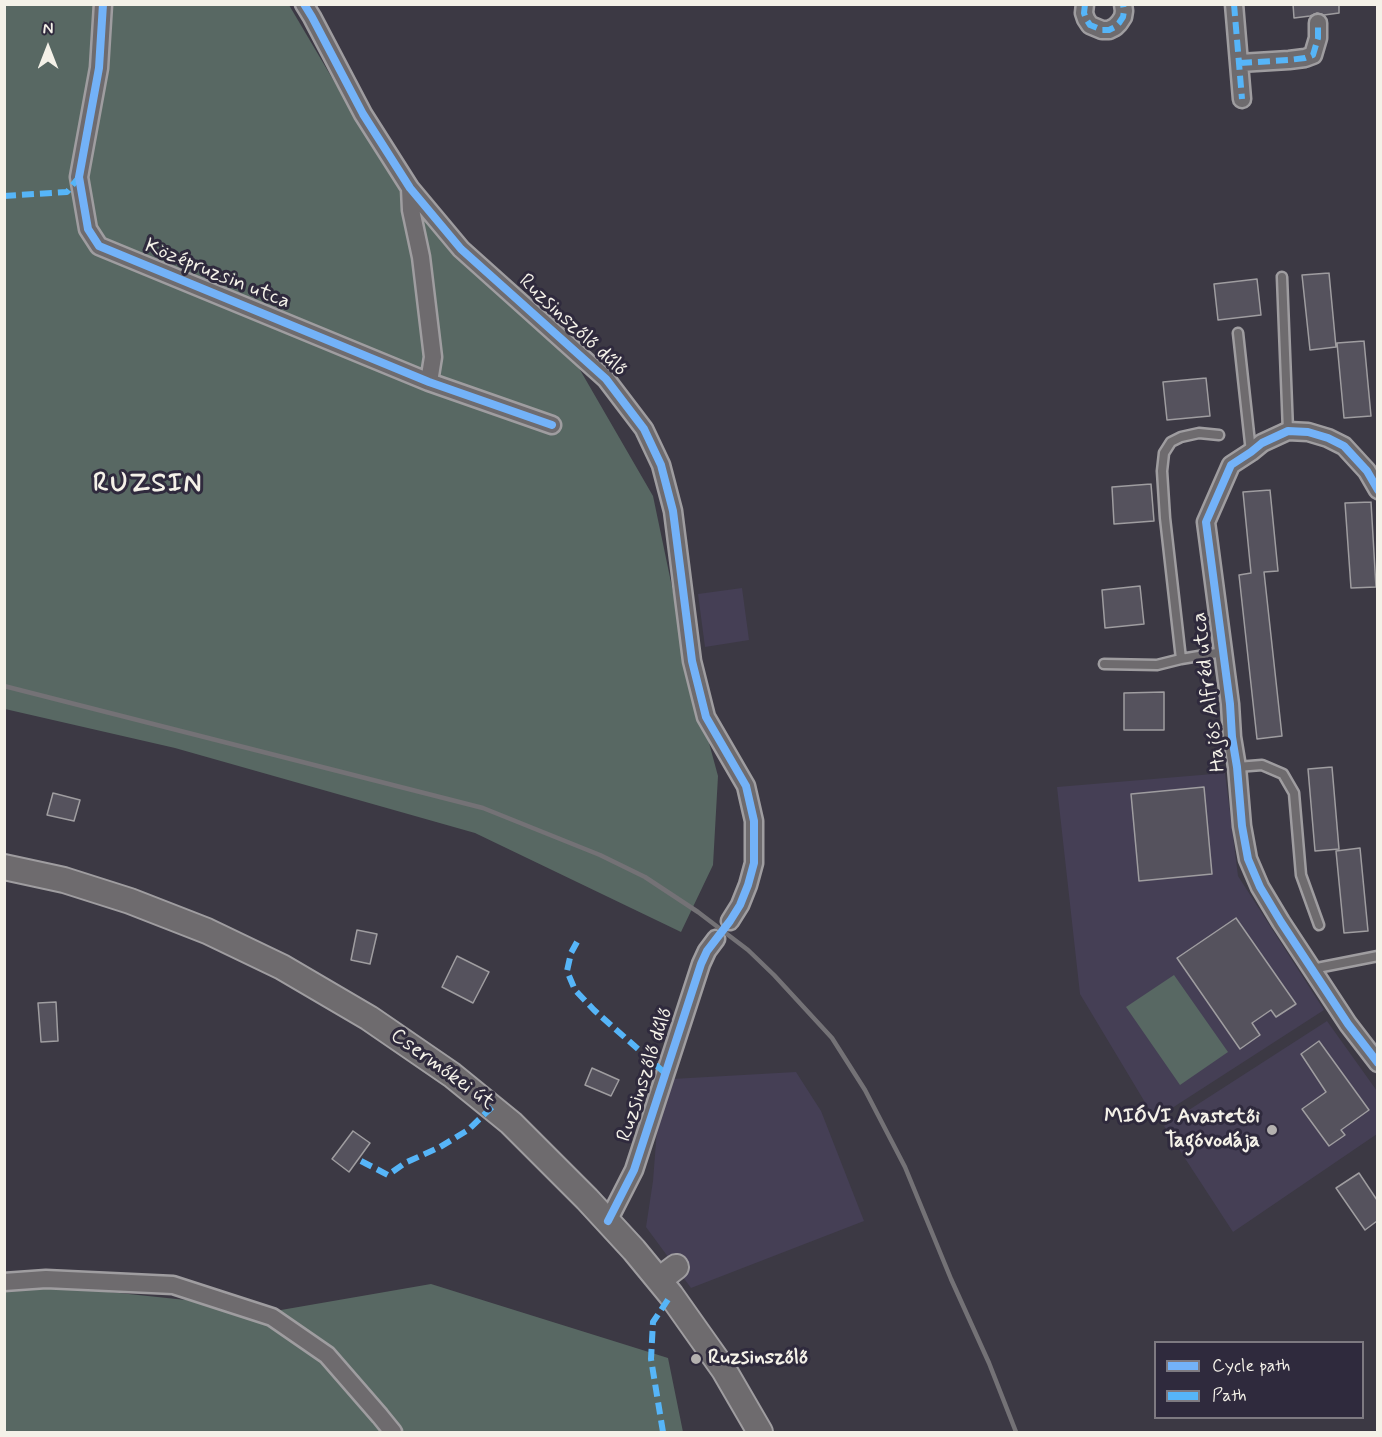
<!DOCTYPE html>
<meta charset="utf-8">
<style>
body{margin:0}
#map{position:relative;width:1382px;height:1437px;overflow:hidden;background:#3c3944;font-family:Mynerve,sans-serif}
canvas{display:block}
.frame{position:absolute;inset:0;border:6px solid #f4f1e8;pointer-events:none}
.legend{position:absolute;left:1154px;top:1341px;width:210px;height:78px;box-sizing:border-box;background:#2f2a3d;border:2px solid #7e7a81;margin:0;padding:8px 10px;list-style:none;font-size:18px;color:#f4f1e8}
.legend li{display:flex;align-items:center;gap:12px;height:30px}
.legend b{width:30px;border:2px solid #7e7a81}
.north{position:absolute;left:18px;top:18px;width:60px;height:60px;-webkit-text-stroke:4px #2f2a3d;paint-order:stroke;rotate:0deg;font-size:16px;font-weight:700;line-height:24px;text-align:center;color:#f4f1e8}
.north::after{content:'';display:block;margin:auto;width:21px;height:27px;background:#f4f1e8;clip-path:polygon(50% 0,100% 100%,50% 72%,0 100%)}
</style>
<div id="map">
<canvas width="1382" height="1437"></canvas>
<div class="frame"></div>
<ul class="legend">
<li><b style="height:8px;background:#73b2f8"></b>Cycle path</li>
<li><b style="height:8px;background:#56b5f8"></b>Path</li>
</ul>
<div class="north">N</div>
</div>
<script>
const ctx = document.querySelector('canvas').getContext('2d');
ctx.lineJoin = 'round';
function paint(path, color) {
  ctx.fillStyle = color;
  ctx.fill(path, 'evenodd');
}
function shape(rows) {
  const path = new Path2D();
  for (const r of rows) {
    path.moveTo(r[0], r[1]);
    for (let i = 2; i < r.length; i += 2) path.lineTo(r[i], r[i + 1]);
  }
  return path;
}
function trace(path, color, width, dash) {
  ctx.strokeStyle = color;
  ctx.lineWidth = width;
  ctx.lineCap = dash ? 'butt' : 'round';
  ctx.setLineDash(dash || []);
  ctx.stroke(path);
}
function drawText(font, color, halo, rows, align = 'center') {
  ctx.font = font + ' Mynerve,sans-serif';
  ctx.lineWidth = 6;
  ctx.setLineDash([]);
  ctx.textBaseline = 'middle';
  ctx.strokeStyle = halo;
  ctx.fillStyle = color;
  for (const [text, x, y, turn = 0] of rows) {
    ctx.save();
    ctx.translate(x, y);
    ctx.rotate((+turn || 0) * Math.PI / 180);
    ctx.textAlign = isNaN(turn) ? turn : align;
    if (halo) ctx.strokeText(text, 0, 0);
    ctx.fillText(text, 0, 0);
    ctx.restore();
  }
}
const built = shape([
 [742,588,749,640,705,647,698,594],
 [1225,773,1238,876,1324,1010,1155,1119,1080,994,1057,787],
 [1327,1021,1377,1091,1377,1134,1233,1232,1164,1126],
 [796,1072,821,1111,864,1221,691,1288,646,1227,653,1181,657,1129,672,1079]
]);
const green = shape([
 [5,5,289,5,361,127,455,251,561,337,653,496,690,673,718,776,713,865,681,932,475,833,175,748,5,709],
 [1174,975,1228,1052,1180,1085,1126,1007],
 [5,1281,281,1310,431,1284,668,1358,683,1432,5,1432]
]);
const building = shape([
 [1293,4,1339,4,1339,13,1324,15,1317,13,1310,16,1294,18,1293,4],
 [1329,273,1336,347,1310,350,1302,275,1329,273],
 [1257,279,1261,315,1218,320,1214,284,1257,279],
 [1364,341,1371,416,1344,418,1337,343,1364,341],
 [1206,378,1210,416,1167,420,1163,382,1206,378],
 [1151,484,1154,521,1114,524,1112,487,1151,484],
 [1270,490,1278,571,1264,572,1282,736,1257,739,1239,575,1251,573,1243,492,1270,490],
 [1371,502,1376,587,1351,588,1345,503,1371,502],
 [1140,586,1144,624,1105,628,1102,590,1140,586],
 [1164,692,1164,730,1124,730,1124,693,1164,692],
 [1332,767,1339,849,1315,851,1308,769,1332,767],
 [1204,787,1212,874,1139,881,1131,794,1204,787],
 [53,793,80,800,74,821,47,815,53,793],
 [1360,848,1368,931,1344,933,1336,851,1360,848],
 [1236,918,1296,1004,1276,1017,1271,1010,1252,1023,1260,1035,1240,1049,1177,958,1236,918],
 [357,930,377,934,370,964,351,960,357,930],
 [457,956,489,972,473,1003,442,987,457,956],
 [56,1002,58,1041,41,1042,38,1003,56,1002],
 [1319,1041,1369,1110,1341,1130,1345,1135,1329,1146,1302,1109,1326,1092,1301,1054,1319,1041],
 [592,1068,619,1080,611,1096,585,1085,592,1068],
 [353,1131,370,1143,349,1172,332,1159,353,1131],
 [1359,1173,1377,1200,1377,1221,1365,1230,1336,1188,1359,1173]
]);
const lane = shape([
 [1282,277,1288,431],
 [1238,333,1251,452],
 [1181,659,1165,518,1162,471,1164,453,1171,442,1181,437,1199,433,1219,435],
 [1104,664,1157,665,1181,659,1223,652],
 [1237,767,1262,765,1283,774,1294,793,1301,875,1319,925],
 [1312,969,1378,956]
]);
const street = shape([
 [103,4,99,68,79,177,88,229,99,246,429,382,552,425],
 [304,4,312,17,363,114,410,188,461,249,606,379,644,429,661,465,673,511,692,661,706,717,746,786,754,821,754,863,748,885,740,905,730,921],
 [1085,4,1084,13,1086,19,1090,25,1102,30,1109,30,1115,27,1119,23,1123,17,1124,11,1123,4],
 [1234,4,1242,99],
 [1240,63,1289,60,1305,58,1313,55,1318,38,1318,23],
 [410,188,411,210,421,257,433,357,429,382],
 [1378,490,1367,471,1344,446,1328,438,1308,432,1288,431,1262,443,1251,452,1231,465,1206,522,1230,704,1232,737,1237,767,1242,826,1248,859,1260,887,1281,922,1348,1024,1378,1063],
 [608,1221,634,1170,701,964,707,951,716,939],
 [4,1282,46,1279,173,1285,272,1317,327,1355,380,1416,393,1432]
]);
const secondary = shape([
 [4,867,64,880,130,901,207,931,282,967,369,1018,452,1075,511,1123,587,1199,634,1250,671,1295,724,1370,760,1432],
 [659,1280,676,1267]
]);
const rail = shape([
 [4,686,483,808,600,855,645,877,698,912,748,950,774,975,832,1038,865,1090,905,1167,951,1279,989,1363,1016,1432]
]);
const quiet = shape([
 [1085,4,1084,13,1086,19,1090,25,1102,30,1109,30,1115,27,1119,23,1123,17,1124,11,1123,4],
 [1234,4,1242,99],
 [1240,63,1289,60,1305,58,1313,55,1318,38,1318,23],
 [4,196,67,192,79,177],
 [577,942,571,953,567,971,575,990,594,1010,666,1074],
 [361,1161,388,1175,405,1163,440,1147,468,1130,492,1107],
 [663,1432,651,1359,653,1322,671,1295]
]);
const cycleway = shape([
 [103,4,99,68,79,177,88,229,99,246,429,382,552,425],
 [304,4,312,17,363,114,410,188,461,249,606,379,644,429,661,465,673,511,692,661,706,717,746,786,754,821,754,863,748,885,740,905,730,921,707,951,701,964,634,1170,608,1221],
 [1378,490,1367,471,1344,446,1328,438,1308,432,1288,431,1262,443,1251,452,1231,465,1206,522,1230,704,1232,737,1237,767,1242,826,1248,859,1260,887,1281,922,1348,1024,1378,1063]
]);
const markers = [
 [1272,1130,6,"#b4b1af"],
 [696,1359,6,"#b4b1af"]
];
const streetNames = [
 ["Középruzsin utca",217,275,22],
 ["Ruzsinszőlő dűlő",572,326,43],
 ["Hajós Alfréd utca",1210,692,-97],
 ["Csermőkei út",442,1070,36],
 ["Ruzsinszőlő dűlő",646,1075,-72]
];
const poiNames = [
 ["MIÓVI Avastetői",1260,1118],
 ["Tagóvodája",1260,1142],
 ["Ruzsinszőlő",708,1359,"left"]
];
const districtNames = [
 ["RUZSIN",148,485]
];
paint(built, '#453f55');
paint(green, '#586863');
paint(building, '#55525d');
trace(building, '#9f9da0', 1.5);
trace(lane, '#9f9da0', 13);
trace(street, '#9f9da0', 21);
trace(secondary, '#9f9da0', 28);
trace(lane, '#6e6b6e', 8);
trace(street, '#6e6b6e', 16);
trace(secondary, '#6e6b6e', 24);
trace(rail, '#747276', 4.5);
trace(quiet, '#56b5f8', 6, [12, 6]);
trace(cycleway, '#73b2f8', 8);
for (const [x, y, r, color] of markers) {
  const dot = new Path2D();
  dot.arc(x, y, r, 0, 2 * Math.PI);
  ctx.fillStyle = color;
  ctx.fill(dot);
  trace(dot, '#2f2a3d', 2);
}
drawText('21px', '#f4f1e8', '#2f2a3d', streetNames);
drawText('bold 21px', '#f4f1e8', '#2f2a3d', poiNames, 'right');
ctx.letterSpacing = '1.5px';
drawText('bold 27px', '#f4f1e8', '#2f2a3d', districtNames);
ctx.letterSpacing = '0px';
</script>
